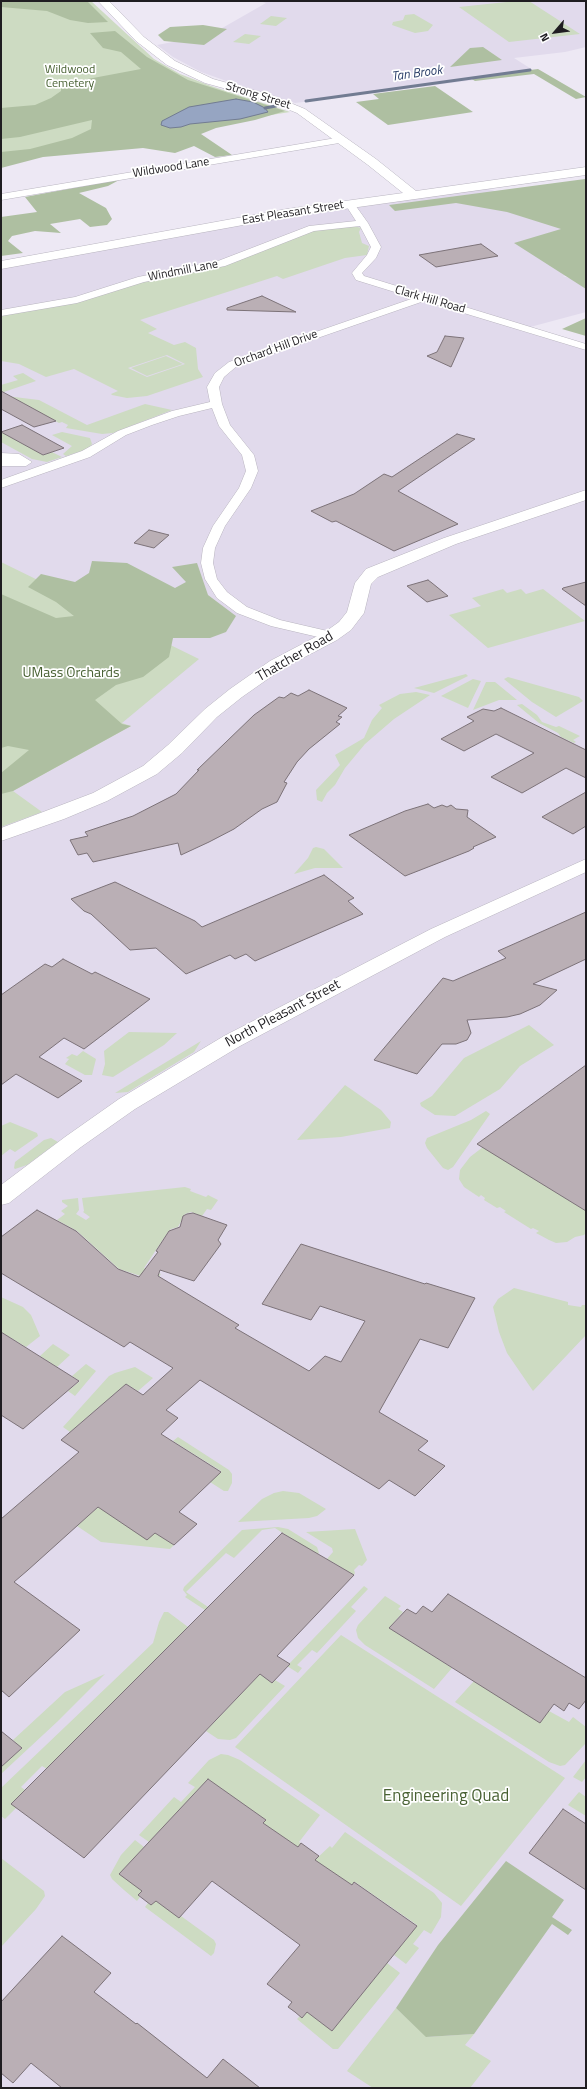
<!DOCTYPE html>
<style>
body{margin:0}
#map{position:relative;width:587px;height:2089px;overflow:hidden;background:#ede8f4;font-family:"Titillium Web",sans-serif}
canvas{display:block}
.frame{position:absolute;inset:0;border:2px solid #1f1d21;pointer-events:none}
.north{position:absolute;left:535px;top:12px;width:40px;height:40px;-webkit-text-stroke:3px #fff;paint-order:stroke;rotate:242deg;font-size:11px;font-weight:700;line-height:16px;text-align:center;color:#1f1d21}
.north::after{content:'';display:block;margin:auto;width:14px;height:18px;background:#1f1d21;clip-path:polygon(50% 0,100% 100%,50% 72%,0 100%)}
</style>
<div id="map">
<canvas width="587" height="2089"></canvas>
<div class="frame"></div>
<div class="north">N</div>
</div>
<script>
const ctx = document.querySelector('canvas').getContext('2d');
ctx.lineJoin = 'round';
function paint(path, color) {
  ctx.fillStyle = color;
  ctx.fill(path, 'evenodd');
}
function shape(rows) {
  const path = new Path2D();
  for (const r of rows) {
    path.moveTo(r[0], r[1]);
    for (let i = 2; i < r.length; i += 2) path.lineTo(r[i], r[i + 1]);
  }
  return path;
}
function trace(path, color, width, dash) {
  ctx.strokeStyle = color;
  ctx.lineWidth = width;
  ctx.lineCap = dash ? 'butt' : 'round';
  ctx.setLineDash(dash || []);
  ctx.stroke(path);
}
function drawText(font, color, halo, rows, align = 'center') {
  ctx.font = font + ' "Titillium Web",sans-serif';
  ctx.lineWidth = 3.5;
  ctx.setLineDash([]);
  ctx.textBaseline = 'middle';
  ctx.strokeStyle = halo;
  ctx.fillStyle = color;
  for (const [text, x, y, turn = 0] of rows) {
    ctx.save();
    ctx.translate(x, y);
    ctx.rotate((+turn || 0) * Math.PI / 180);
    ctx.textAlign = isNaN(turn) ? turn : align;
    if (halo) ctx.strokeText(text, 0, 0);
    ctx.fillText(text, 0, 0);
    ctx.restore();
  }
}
const built = shape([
 [259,1,586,1,586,47,565,52,514,58,536,72,295,103,266,95,201,72,173,57,157,45,210,35,266,3],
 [486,188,586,222,586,271,563,276,586,283,586,312,519,330,586,350,586,2088,1,2088,1,268,278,218]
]);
const green = shape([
 [1,1,91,1,154,59,180,74,211,86,290,112,1,158],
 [516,1,529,1,580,34,509,42,459,7],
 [414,14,433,25,428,31,415,33,392,25,393,22,403,20,405,15],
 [271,16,287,18,276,26,260,24],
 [245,34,261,36,249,44,233,42],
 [354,226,361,228,359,232,362,243,369,246,367,255,345,258,283,279,277,276,140,320,157,329,148,333,174,345,185,342,196,348,198,369,203,377,147,396,127,398,112,395,111,394,118,391,74,369,46,377,19,364,1,361,1,316,137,282,219,267,314,230],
 [167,355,185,364,147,377,128,368],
 [166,356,183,364,147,376,131,368],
 [23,373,36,381,1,393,1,385,18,380,13,376],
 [6,396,39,400,87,425,145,404,172,410,113,433,102,434,66,428,68,425,62,422,59,423,15,399],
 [1,432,44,455,52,452,62,457,47,462,32,459,1,442],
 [62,432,90,438,92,444,88,449,66,456,63,454,72,446,52,435],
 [1,562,199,659,122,723,131,726,13,791,42,812,1,827],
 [503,589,507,593,521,589,526,594,543,589,585,621,488,648,449,615,481,606,472,598],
 [466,674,468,676,434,693,414,688],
 [508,677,579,697,583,701,556,717,532,702,504,679],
 [473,679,481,681,468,708,441,696],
 [486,682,495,682,517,700,499,700,473,710],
 [416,692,430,695,394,719,365,744,345,768,335,785,327,793,322,802,317,800,316,790,340,765,335,755,364,738,372,720,382,708,379,705,400,694],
 [522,704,537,715,542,722,556,727,559,726,580,736,573,740,576,742,574,743,561,737,558,733,539,723,517,705],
 [316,847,324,849,343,868,315,868,294,874,308,858,313,848],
 [529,1025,554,1045,520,1066,500,1089,455,1116,435,1115,421,1106,420,1103,432,1096,464,1058],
 [129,1032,177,1033,164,1045,113,1077,102,1075,105,1064,104,1051],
 [201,1041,194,1052,128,1092,115,1093],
 [83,1051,96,1059,92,1075,85,1075,65,1064,69,1059,66,1058,72,1054,77,1056],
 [345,1085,381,1110,391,1122,390,1128,341,1137,297,1140],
 [486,1111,490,1114,453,1167,448,1170,443,1168,427,1148,425,1143,427,1138,471,1120],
 [10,1122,37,1133,38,1136,15,1152,10,1149,1,1156,1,1126],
 [51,1138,58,1142,27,1165,15,1169,14,1168,15,1162,44,1140],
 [483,1147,586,1211,586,1233,584,1235,575,1237,567,1242,556,1243,549,1240,536,1233,539,1231,533,1228,531,1229,504,1212,506,1211,500,1207,497,1208,484,1200,485,1198,481,1195,479,1197,464,1187,459,1179,460,1170,470,1157],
 [185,1187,191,1189,190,1191,206,1197,208,1195,218,1200,211,1210,207,1209,202,1216,191,1212,185,1214,178,1227,171,1229,168,1232,144,1268,161,1274,156,1281,119,1269,77,1231,57,1220,65,1214,61,1211,68,1206,62,1202,62,1200,78,1198,79,1210,76,1214,86,1220,90,1217,83,1212,84,1211,82,1198],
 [514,1288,568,1302,568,1305,581,1307,582,1305,586,1305,586,1335,533,1391,507,1353,499,1332,493,1307,498,1299],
 [1,1297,23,1307,31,1315,40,1336,26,1347,1,1332],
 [53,1344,70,1355,57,1367,40,1356],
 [86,1364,96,1371,75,1396,68,1391,80,1381,72,1376],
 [135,1367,153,1378,138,1391,126,1384,70,1432,63,1427,109,1376,115,1373],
 [178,1437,229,1470,232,1474,232,1483,228,1491,224,1491,210,1482,221,1471,173,1441],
 [283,1491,299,1493,326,1509,317,1516,309,1518,238,1522,262,1499,274,1493],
 [98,1507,155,1533,174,1545,170,1549,101,1542,77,1526],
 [278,1527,288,1529,317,1547,319,1553,317,1555,275,1528,262,1530,234,1558,226,1553,186,1592,208,1607,205,1610,185,1597,187,1595,183,1590,184,1587,242,1530],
 [355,1529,367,1560,362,1566,359,1565,354,1570,355,1573,354,1575,329,1560,326,1560,333,1552,332,1548,306,1532],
 [364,1586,368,1589,351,1607,356,1611,317,1653,312,1650,297,1665,302,1668,298,1673,287,1666],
 [385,1596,401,1606,398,1609,403,1612,389,1628,452,1668,434,1689,365,1645,358,1638,356,1630,358,1625],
 [164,1612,168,1612,188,1627,47,1769,42,1766,21,1787,25,1790,17,1807,5,1819,1,1816,1,1788,153,1643,159,1622],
 [341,1635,565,1778,461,1906,235,1747],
 [105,1674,58,1721,1,1774,1,1767,22,1748,13,1740,65,1692],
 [260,1674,272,1683,275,1680,285,1686,236,1738,230,1740,218,1739,206,1731],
 [474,1681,540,1722,549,1711,569,1722,573,1717,586,1727,586,1743,565,1765,560,1766,549,1762,455,1702],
 [221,1754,228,1755,240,1760,320,1815,299,1842,301,1843,298,1847,263,1823,266,1820,208,1779,149,1842,139,1835,174,1797,181,1802,195,1787,188,1783,209,1760],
 [586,1760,586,1777,582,1782,573,1777],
 [579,1792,586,1797,586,1816,568,1805],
 [345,1832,434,1893,442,1903,441,1917,431,1934,424,1930,413,1944,419,1948,406,1964,394,1955,417,1925,355,1882,352,1885,315,1860,330,1846,332,1848],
 [135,1840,144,1847,119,1874,142,1891,138,1895,140,1897,137,1901,124,1890,112,1879,110,1875,121,1855],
 [1,1858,44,1891,45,1896,36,1909,1,1947],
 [156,1901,179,1918,181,1916,214,1940,216,1944,214,1953,211,1956,145,1907,148,1903,151,1905],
 [387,1963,400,1973,338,2049,333,2049,297,2019,300,2016,303,2017,307,2012,332,2031],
 [396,2008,427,2037,474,2034,465,2045,491,2061,470,2088,373,2088,347,2071]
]);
const forest = shape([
 [1,1,87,1,108,22,88,23,70,20,47,11,1,7],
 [203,25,227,29,204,45,164,41,158,35,170,27],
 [115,31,147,57,188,80,285,111,255,120,216,128,201,134,232,155,215,157,194,146,175,153,143,148,43,157,1,168,1,152,30,149,72,138,91,129,92,120,20,137,1,139,1,108,35,105,51,98,61,91,61,84,141,69,121,52,103,48,90,33],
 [483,47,502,60,450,67,470,48],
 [538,69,586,97,576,99,534,74,475,81,470,78],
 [435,86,473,112,388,125,356,102,379,99,373,94],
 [121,179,108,186,79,193,106,208,112,219,107,225,90,227,80,219,50,224,61,233,35,231,12,236,8,241,23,253,1,256,1,217,37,212,25,197],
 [585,179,586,289,514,243,561,229,507,212,456,203,395,211,389,205],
 [586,318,586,336,562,329],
 [92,561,127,563,175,588,186,582,172,567,197,563,208,595,236,616,226,632,210,638,173,638,169,657,143,677,116,685,95,700,122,724,131,726,13,791,1,794,1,773,29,750,8,746,1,748,1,594,56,618,74,616,56,602,28,587,41,574,75,582,89,573],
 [506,1861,564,1900,552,1917,572,1930,568,1935,552,1924,474,2034,426,2037,396,2008,438,1945]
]);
const water = shape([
 [236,99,253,102,265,108,268,112,240,119,190,124,181,127,170,128,161,125,162,121,189,107,236,99]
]);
const stream = shape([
 [306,101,530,70],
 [265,108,276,106]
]);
const building = shape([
 [481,244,498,256,436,267,419,255,481,244],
 [262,296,296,312,227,310,227,308,262,296],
 [445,336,464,338,451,367,427,356,437,352,445,336],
 [1,391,56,421,34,427,1,409,1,391],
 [22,425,64,448,43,455,1,432,22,425],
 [457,434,475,439,398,491,458,524,394,551,336,521,332,522,311,511,354,494,384,474,392,477,457,434],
 [149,530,169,535,154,548,134,543,149,530],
 [428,580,432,583,448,596,427,602,407,586,428,580],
 [586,582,586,606,562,589,563,588,586,582],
 [309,690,347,708,338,716,342,717,336,722,340,724,309,749,297,762,284,782,287,783,277,802,262,809,234,829,209,842,181,855,178,843,93,862,87,853,78,855,70,840,88,836,85,832,133,816,176,794,199,770,197,770,254,715,279,697,284,698,291,693,298,696,309,690],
 [501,708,586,750,586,778,566,768,522,793,491,777,534,753,496,734,464,751,441,739,474,721,467,717,483,709,494,711,501,708],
 [586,792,586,826,573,834,542,817,586,792],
 [428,804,434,808,442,805,447,807,451,805,456,809,468,810,467,817,496,837,473,847,474,848,469,851,405,876,349,835,405,811,428,804],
 [324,875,354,898,348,901,363,914,255,961,246,954,235,959,230,955,186,974,156,948,130,950,91,914,84,911,71,899,115,882,195,921,202,927,324,875],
 [586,912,586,959,533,984,557,990,540,1005,520,1014,507,1017,467,1020,471,1033,467,1040,456,1044,442,1044,417,1074,374,1060,443,978,453,981,506,958,498,951,586,912],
 [63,959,92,974,95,972,150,999,84,1049,64,1038,39,1057,82,1081,58,1098,16,1074,1,1085,1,995,45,964,52,967,63,959],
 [586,1065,586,1211,477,1144,586,1065],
 [37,1210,76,1231,118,1269,139,1277,158,1252,156,1251,169,1231,180,1227,183,1216,187,1214,193,1213,227,1225,218,1240,221,1244,194,1281,160,1270,158,1276,239,1325,235,1328,309,1371,325,1356,341,1362,365,1321,320,1306,311,1320,262,1304,301,1244,425,1284,426,1283,475,1298,448,1348,420,1339,379,1412,428,1441,418,1450,445,1466,415,1496,389,1480,379,1489,200,1380,166,1410,178,1418,161,1434,221,1472,179,1512,197,1524,174,1545,155,1533,147,1540,98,1507,28,1570,14,1582,80,1630,9,1697,1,1690,1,1519,79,1452,61,1440,126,1384,143,1395,173,1368,130,1342,124,1347,1,1273,1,1237,37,1210],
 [1,1332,79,1381,23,1429,1,1415,1,1332],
 [282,1533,354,1575,277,1656,290,1664,272,1683,260,1674,84,1858,11,1804,282,1533],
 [448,1594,586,1678,586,1700,579,1709,569,1703,564,1711,554,1704,540,1723,389,1628,407,1609,416,1614,423,1606,432,1612,448,1594],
 [1,1731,22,1748,1,1767,1,1731],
 [208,1779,266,1820,263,1823,298,1847,301,1843,319,1856,315,1860,352,1885,354,1882,417,1926,332,2031,307,2012,302,2018,295,2012,288,2007,292,2002,267,1984,300,1945,212,1881,179,1918,156,1901,151,1905,138,1895,142,1891,119,1874,208,1779],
 [563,1809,586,1824,586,1890,529,1853,563,1809],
 [62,1936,111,1973,94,1992,136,2024,137,2023,207,2078,223,2059,260,2088,62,2088,31,2063,13,2083,1,2073,1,2002,62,1936]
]);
const street = shape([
 [342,137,347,140,345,142,1,200,1,194,342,137],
 [350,201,353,202,368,223,381,247,376,258,362,273,364,276,586,344,586,350,424,301,237,366,224,377,219,387,222,404,230,425,254,455,258,471,251,488,225,526,215,548,213,563,217,579,227,592,247,607,280,620,336,633,338,636,336,639,331,640,271,626,237,613,217,598,205,579,201,563,203,548,213,526,239,488,246,471,242,455,219,426,212,408,179,416,152,425,126,435,90,457,1,488,1,480,82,451,118,431,172,411,210,402,207,387,215,373,229,362,414,298,356,280,352,273,367,255,371,247,360,226,314,231,225,266,144,282,77,303,1,316,1,310,75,297,138,277,218,261,309,226,356,221,345,204,350,201],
 [1,453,19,454,32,462,26,466,1,466,1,453]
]);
const secondary = shape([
 [98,1,109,1,144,37,175,61,213,79,271,95,305,109,376,159,416,191,586,167,586,175,287,217,1,269,1,261,287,209,403,193,368,165,297,113,263,99,205,83,167,65,136,41,98,1],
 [586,490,586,500,456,544,378,577,371,584,364,613,351,630,337,640,282,669,242,697,217,717,182,753,157,774,107,801,64,819,1,841,1,828,93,793,143,766,168,745,205,709,230,689,270,661,325,632,339,622,347,612,355,583,366,569,444,538,586,490],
 [586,859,586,872,445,937,240,1046,135,1109,81,1147,9,1203,1,1205,1,1185,65,1137,119,1099,224,1036,431,929,586,859]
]);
const farParknames = [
 ["Wildwood",70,70],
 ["Cemetery",70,84]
];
const farStreetnames = [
 ["Strong Street",258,96,17],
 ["Wildwood Lane",171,168,-9],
 ["East Pleasant Street",293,213,-9],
 ["Windmill Lane",183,271,-11],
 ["Clark Hill Road",430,300,16],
 ["Orchard Hill Drive",276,349,-20]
];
const farWaternames = [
 ["Tan Brook",417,74,-8]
];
const streetNames = [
 ["Thatcher Road",295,657,-30],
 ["North Pleasant Street",283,1014,-28]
];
const parkNames = [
 ["UMass Orchards",71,674]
];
const nearParknames = [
 ["Engineering Quad",446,1797]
];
paint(built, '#e1daec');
paint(green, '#cddbc2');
paint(forest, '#aebfa1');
paint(water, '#96a5c2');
trace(water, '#727c92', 1);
trace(stream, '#727c92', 3);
paint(building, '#baafb5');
trace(building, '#7d7379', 1);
trace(street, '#b9b5c0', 1);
trace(secondary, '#b9b5c0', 1);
paint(street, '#fff');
paint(secondary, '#fff');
drawText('12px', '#486133', '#fff', farParknames);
drawText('12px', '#1f1d21', '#fff', farStreetnames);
drawText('italic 13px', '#2d416a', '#fff', farWaternames);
drawText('14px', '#1f1d21', '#fff', streetNames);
drawText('14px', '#486133', '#fff', parkNames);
drawText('17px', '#486133', '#fff', nearParknames);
</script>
